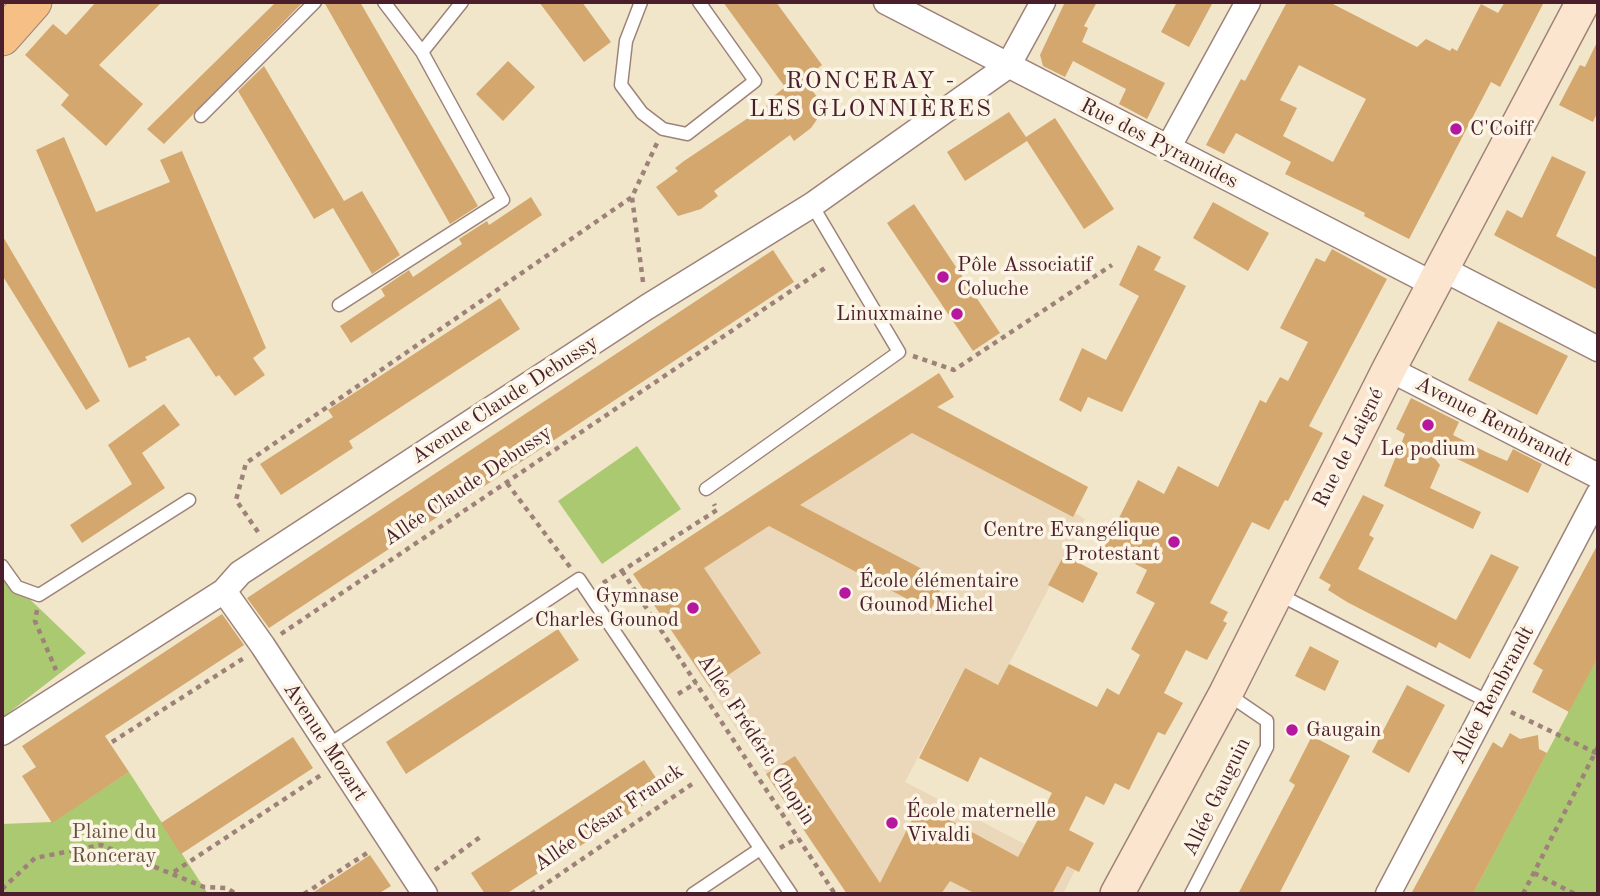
<!DOCTYPE html>
<meta charset="utf-8">
<style>
body{margin:0}
#map{position:relative;width:1600px;height:896px;overflow:hidden;background:#f1e6ca;font-family:"Old Standard TT",serif}
canvas{display:block}
.frame{position:absolute;inset:0;border:4px solid #4a1f2b;pointer-events:none}
</style>
<div id="map">
<canvas width="1600" height="896"></canvas>
<div class="frame"></div>
</div>
<script>
const ctx = document.querySelector('canvas').getContext('2d');
ctx.lineJoin = 'round';
function paint(path, color) {
  ctx.fillStyle = color;
  ctx.fill(path, 'evenodd');
}
function shape(rows) {
  const path = new Path2D();
  for (const r of rows) {
    path.moveTo(r[0], r[1]);
    for (let i = 2; i < r.length; i += 2) path.lineTo(r[i], r[i + 1]);
  }
  return path;
}
function trace(path, color, width, dash) {
  ctx.strokeStyle = color;
  ctx.lineWidth = width;
  ctx.lineCap = dash ? 'butt' : 'round';
  ctx.setLineDash(dash || []);
  ctx.stroke(path);
}
function drawText(font, color, halo, rows, align = 'center') {
  ctx.font = font + ' "Old Standard TT",serif';
  ctx.lineWidth = 7;
  ctx.setLineDash([]);
  ctx.textBaseline = 'middle';
  ctx.strokeStyle = halo;
  ctx.fillStyle = color;
  for (const [text, x, y, turn = 0] of rows) {
    ctx.save();
    ctx.translate(x, y);
    ctx.rotate((+turn || 0) * Math.PI / 180);
    ctx.textAlign = isNaN(turn) ? turn : align;
    if (halo) ctx.strokeText(text, 0, 0);
    ctx.fillText(text, 0, 0);
    ctx.restore();
  }
}
const built = shape([
 [939,373,954,397,938,407,1088,487,1075,513,1085,519,998,685,964,669,905,782,1075,870,1063,894,847,894,633,574]
]);
const green = shape([
 [637,446,681,509,602,564,558,501],
 [2,566,17,587,86,653,2,718],
 [1598,656,1598,894,1473,894,1500,842],
 [129,772,208,894,2,894,2,824,52,822]
]);
const building = shape([
 [96,2,162,2,99,65,143,104,106,146,61,105,69,95,25,55,53,24,66,35],
 [276,2,303,2,164,144,147,129],
 [324,2,360,2,478,206,450,224],
 [539,2,582,2,611,42,584,62],
 [723,2,776,2,822,65,804,79,825,108,811,128,794,141,790,135,714,191,718,196,701,209,678,216,656,187,678,171,675,168,684,161,772,102,770,99,785,87],
 [1065,2,1097,2,1084,26,1088,28,1082,42,1165,83,1147,119,1119,104,1126,89,1073,61,1065,77,1043,66,1040,55],
 [1177,2,1213,2,1189,47,1161,32],
 [1287,2,1329,2,1417,47,1426,39,1450,51,1452,48,1457,51,1481,4,1498,13,1505,2,1544,2,1500,87,1491,82,1409,239,1364,216,1365,213,1285,174,1291,162,1236,133,1224,154,1206,145,1241,79,1245,81],
 [1299,65,1366,99,1333,162,1283,136,1297,108,1280,100],
 [1598,40,1598,111,1593,122,1559,105,1580,65,1585,67],
 [508,61,535,87,503,121,476,94],
 [264,66,344,201,362,191,400,255,372,274,333,208,314,219,238,91],
 [1009,112,1026,137,1055,118,1114,209,1084,229,1027,141,965,181,947,152],
 [64,137,96,212,170,182,160,160,182,151,266,348,253,358,265,375,235,396,219,375,216,377,189,337,145,357,147,360,129,368,36,150],
 [1552,156,1586,172,1556,236,1598,258,1598,290,1494,235,1507,210,1522,218],
 [531,197,542,215,351,343,340,326,385,296,381,289,409,270,413,277,462,244,459,239,487,221,489,225],
 [1213,202,1269,233,1248,271,1193,238],
 [914,204,1000,333,973,351,887,223],
 [2,235,100,401,86,410,2,275],
 [1138,245,1161,257,1154,270,1186,286,1122,412,1088,397,1081,412,1059,400,1082,348,1106,360,1139,296,1119,285],
 [1332,249,1387,279,1309,426,1323,433,1288,501,1285,500,1269,530,1252,522,1210,603,1228,612,1223,621,1227,623,1207,660,1186,650,1164,693,1183,703,1165,735,1158,732,1129,790,1115,783,1104,805,1086,796,1069,830,1094,843,1079,872,1067,866,1052,894,976,894,950,881,941,894,847,894,766,774,795,756,880,883,920,804,1018,857,1052,793,980,757,968,782,919,758,965,668,998,685,1009,664,1097,707,1107,688,1119,695,1140,655,1131,649,1155,603,1136,593,1147,570,1104,548,1138,480,1164,494,1178,466,1218,487,1260,400,1266,403,1280,377,1288,381,1308,342,1280,328,1316,258,1325,262],
 [773,250,794,282,269,628,247,598],
 [500,298,520,329,349,441,353,448,281,495,260,464,333,417,328,410],
 [1498,321,1568,356,1537,415,1468,380],
 [939,373,954,397,937,407,1088,487,1073,517,912,433,800,505,945,581,930,611,769,526,704,568,761,653,710,687,633,574],
 [1411,398,1459,422,1453,435,1486,452,1507,461,1513,449,1542,464,1528,493,1422,442,1440,465,1430,488,1481,512,1473,529,1384,486,1405,434,1396,429],
 [164,404,180,425,142,453,165,488,82,543,70,525,132,484,108,445],
 [1363,495,1384,505,1369,535,1374,538,1358,569,1456,620,1491,554,1519,567,1470,659,1439,642,1436,648,1347,602,1328,590,1331,585,1319,578],
 [1598,544,1598,657,1569,712,1532,692,1543,670,1533,664],
 [1064,555,1098,573,1083,603,1048,585],
 [222,614,244,645,105,736,129,772,52,823,22,776,36,767,22,746],
 [558,629,579,660,406,774,386,742],
 [1310,646,1339,661,1325,691,1295,676],
 [1407,685,1445,705,1409,773,1372,752],
 [1510,733,1520,739,1538,735,1539,749,1547,753,1473,894,1411,894,1493,742,1502,748],
 [1312,736,1350,756,1279,894,1238,894,1295,785,1289,781],
 [293,737,313,768,181,854,161,823],
 [644,760,665,791,506,894,485,894,471,873],
 [370,855,391,886,378,894,311,894]
]);
const path = shape([
 [643,282,632,197,657,143],
 [913,356,954,370,1112,265],
 [507,483,570,567],
 [258,532,236,500,246,463,632,197],
 [622,571,835,894],
 [603,583,717,510,714,504],
 [37,610,35,621,56,670],
 [281,634,828,266],
 [678,694,696,683],
 [1511,712,1598,754],
 [112,742,244,658],
 [780,848,798,838],
 [435,870,483,835],
 [174,872,321,775],
 [1534,873,1575,894],
 [2,889,35,858,101,845,204,887,227,888,236,894],
 [304,894,370,851],
 [531,894,695,782],
 [1523,894,1598,747]
]);
const lane = shape([
 [384,2,422,52,462,2],
 [641,2,626,41,621,85,642,113,663,129,687,134,755,81,699,2],
 [201,116,315,2],
 [339,305,503,200,422,52],
 [706,489,899,352,812,205],
 [2,566,17,587,39,595,189,500],
 [1278,594,1489,702],
 [327,746,579,579,791,894],
 [693,894,760,849],
 [1191,894,1267,747,1267,721,1226,693]
]);
const street = shape([
 [886,2,1433,284],
 [1168,148,1248,2],
 [1441,268,1598,349],
 [1389,369,1598,476],
 [224,591,263,646,425,894],
 [2,733,224,591,240,573,647,307,812,205,1008,66,1043,2],
 [1388,894,1598,495]
]);
const secondary = shape([
 [1117,894,1226,693,1389,369,1583,2]
]);
const primary = shape([
 [2,37,33,2]
]);
const markers = [
 [1456,129,7,"#b5179e"],
 [943,277,7,"#b5179e"],
 [957,314,7,"#b5179e"],
 [1428,425,7,"#b5179e"],
 [1174,542,7,"#b5179e"],
 [845,593,7,"#b5179e"],
 [693,608,7,"#b5179e"],
 [1292,730,7,"#b5179e"],
 [892,823,7,"#b5179e"]
];
const poiNames = [
 ["C'Coiff",1470,129],
 ["Pôle Associatif",957,265],
 ["Coluche",957,289],
 ["Linuxmaine",943,314,"right"],
 ["Le podium",1428,449,"center"],
 ["Centre Evangélique",1160,530,"right"],
 ["Protestant",1160,554,"right"],
 ["École élémentaire",859,581],
 ["Gounod Michel",859,605],
 ["Gymnase",679,596,"right"],
 ["Charles Gounod",679,620,"right"],
 ["Gaugain",1306,730],
 ["École maternelle",906,811],
 ["Vivaldi",906,835]
];
const streetNames = [
 ["Rue des Pyramides",1159,144,27],
 ["Avenue Claude Debussy",505,400,-33],
 ["Avenue Rembrandt",1494,422,27],
 ["Rue de Laigné",1349,448,-63],
 ["Allée Claude Debussy",468,486,-34],
 ["Allée Rembrandt",1493,695,-62],
 ["Allée Frédéric Chopin",756,740,57],
 ["Avenue Mozart",325,742,57],
 ["Allée Gauguin",1217,797,-64],
 ["Allée César Franck",609,818,-34]
];
const parkNames = [
 ["Plaine du",114,832],
 ["Ronceray",114,856]
];
const quarterNames = [
 ["RONCERAY -",871,82],
 ["LES GLONNIÈRES",871,110]
];
paint(built, '#ebd8ba');
paint(green, '#abc970');
paint(building, '#d4a76e');
trace(lane, '#9e827a', 15);
trace(street, '#9e827a', 27);
trace(secondary, '#9e827a', 36);
trace(primary, '#9e827a', 39);
trace(path, '#9e827a', 4.5, [5, 5]);
trace(lane, '#fff', 12);
trace(street, '#fff', 24);
trace(secondary, '#fbe5cf', 33);
trace(primary, '#f5bf86', 37);
for (const [x, y, r, color] of markers) {
  const dot = new Path2D();
  dot.arc(x, y, r, 0, 2 * Math.PI);
  ctx.fillStyle = color;
  ctx.fill(dot);
  trace(dot, '#fcf5e5', 2.5);
}
drawText('21px', '#4a1f2b', '#fcf5e5', poiNames, 'left');
drawText('21px', '#4a1f2b', '#fcf5e5', streetNames);
drawText('21px', '#675240', '#fcf5e5', parkNames);
ctx.letterSpacing = '2px';
drawText('24px', '#4a1f2b', '#fcf5e5', quarterNames);
ctx.letterSpacing = '0px';
</script>
